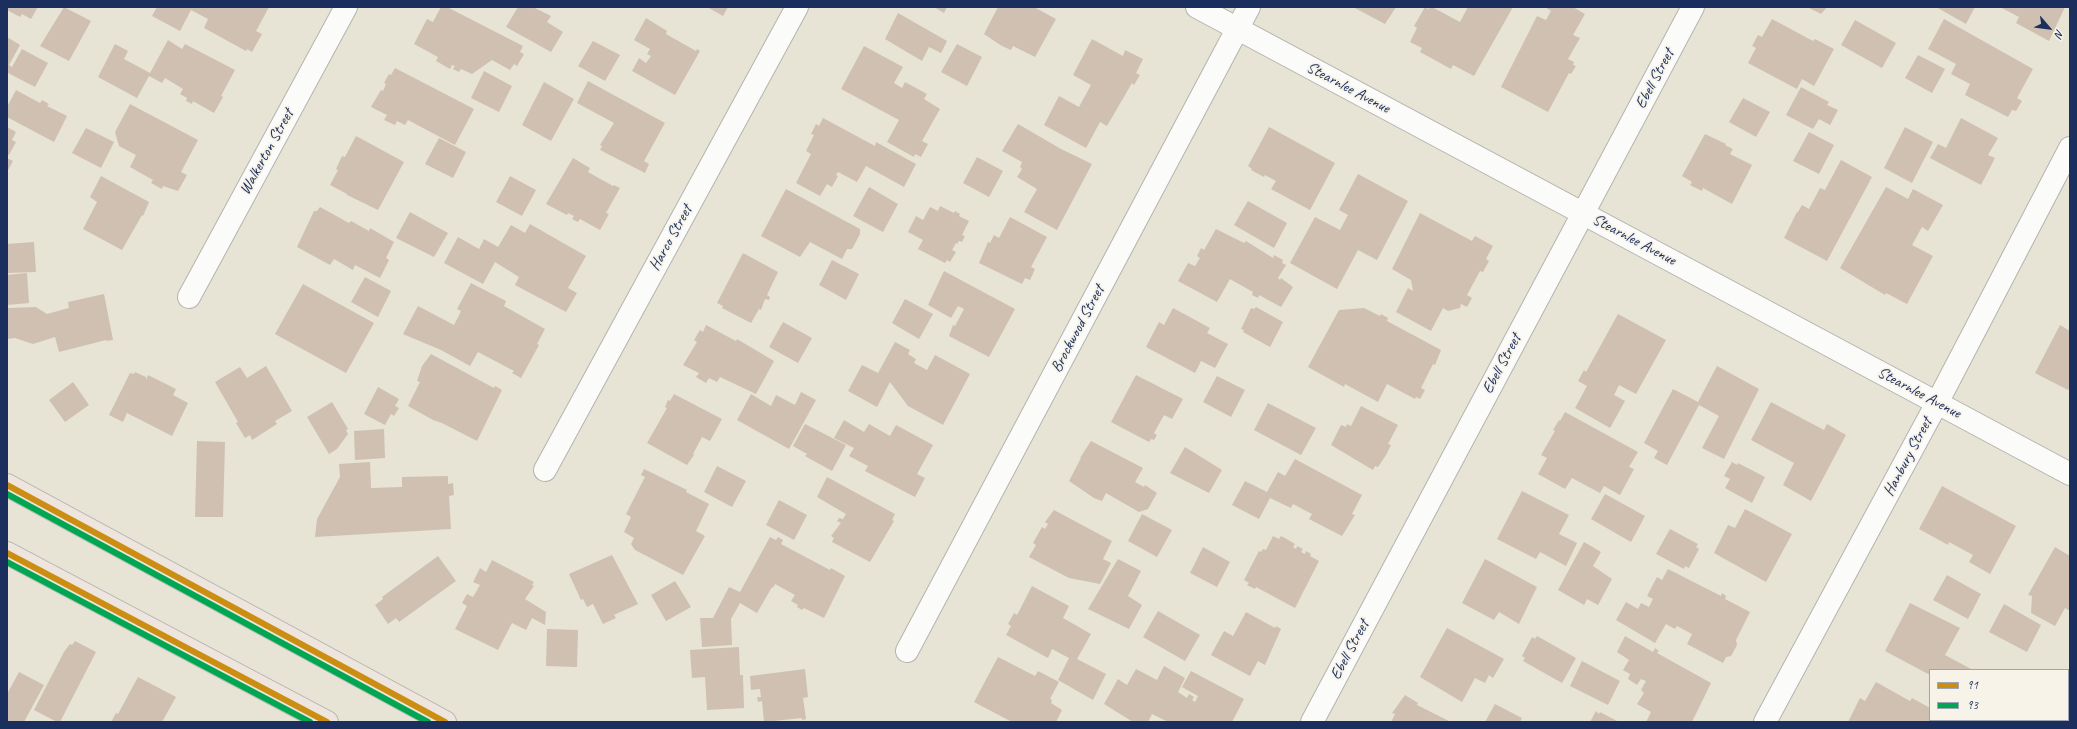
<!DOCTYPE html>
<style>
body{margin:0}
#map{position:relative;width:2077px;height:729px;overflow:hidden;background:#e7e4d5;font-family:Caveat,sans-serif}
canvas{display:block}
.frame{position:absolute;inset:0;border:8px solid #1b2f5e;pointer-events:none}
.legend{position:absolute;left:1929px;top:669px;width:140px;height:52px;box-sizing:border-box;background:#f7f3e8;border:1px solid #9fa5b1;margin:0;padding:5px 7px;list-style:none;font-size:12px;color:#1b2f5e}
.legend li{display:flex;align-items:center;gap:8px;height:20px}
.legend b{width:20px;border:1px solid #9fa5b1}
.north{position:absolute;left:2029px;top:8px;width:40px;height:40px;-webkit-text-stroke:3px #f7f3e8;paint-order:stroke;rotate:118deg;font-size:11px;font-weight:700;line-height:16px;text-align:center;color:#1b2f5e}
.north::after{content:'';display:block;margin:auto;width:14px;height:18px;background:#1b2f5e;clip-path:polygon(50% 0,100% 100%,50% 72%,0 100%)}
</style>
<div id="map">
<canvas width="2077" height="729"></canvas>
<div class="frame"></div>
<ul class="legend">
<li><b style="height:5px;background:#cb8e13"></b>91</li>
<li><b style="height:5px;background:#00a651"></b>93</li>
</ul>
<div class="north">N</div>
</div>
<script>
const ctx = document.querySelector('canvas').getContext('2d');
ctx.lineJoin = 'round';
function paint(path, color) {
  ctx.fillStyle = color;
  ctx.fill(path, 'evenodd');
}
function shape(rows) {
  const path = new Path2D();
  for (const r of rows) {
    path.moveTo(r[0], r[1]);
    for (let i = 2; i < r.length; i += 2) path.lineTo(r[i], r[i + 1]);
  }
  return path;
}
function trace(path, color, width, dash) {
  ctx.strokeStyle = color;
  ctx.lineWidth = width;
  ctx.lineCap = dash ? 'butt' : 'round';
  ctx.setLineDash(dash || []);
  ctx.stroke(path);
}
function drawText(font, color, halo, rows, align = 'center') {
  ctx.font = font + ' Caveat,sans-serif';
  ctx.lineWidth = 3.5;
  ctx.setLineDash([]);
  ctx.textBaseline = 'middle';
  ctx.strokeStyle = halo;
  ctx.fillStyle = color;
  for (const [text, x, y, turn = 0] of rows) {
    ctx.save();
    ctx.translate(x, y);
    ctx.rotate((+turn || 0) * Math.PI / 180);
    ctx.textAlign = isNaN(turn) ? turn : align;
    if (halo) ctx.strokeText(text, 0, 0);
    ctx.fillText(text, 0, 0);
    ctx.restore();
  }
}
const building = shape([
 [7,7,38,7,31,19,22,14,20,17,7,10],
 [64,7,91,21,69,61,40,46],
 [157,7,269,7,256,31,262,34,252,52,247,49,246,51,204,28,208,19,191,10,180,31,152,16],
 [441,7,447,7,523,46,520,52,524,54,517,66,514,64,510,70,492,60,472,74,461,69,459,72,453,69,455,66,452,65,450,69,436,61,438,57,414,44,427,19,433,22],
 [518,7,533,7,551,16,547,22,563,32,551,52,506,27],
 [707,7,728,7,723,16],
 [934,7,947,7,944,13],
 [998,7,1034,7,1056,19,1035,57,1013,46,1011,50,1002,46,984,34],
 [1353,7,1396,7,1385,24],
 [1425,7,1428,9,1432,7,1460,22,1468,7,1513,7,1474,76,1453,65,1451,69,1420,52,1422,48,1410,42,1417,28,1414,26],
 [1545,7,1573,7,1585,14,1573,35,1580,38,1568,59,1574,62,1573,65,1576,66,1571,74,1569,73,1548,112,1501,87,1537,16,1546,20,1551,11],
 [1807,7,1827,7,1821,14],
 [1936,7,1975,7,1966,24],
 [2000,7,2065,7,2049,41,2016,23,2019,17],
 [898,13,947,41,941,53,929,47,922,61,885,39],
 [646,18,667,31,666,34,696,51,697,49,700,51,675,95,632,71,639,58,646,63,651,56,647,54,650,49,634,40],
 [1772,19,1813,41,1815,39,1834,49,1814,86,1802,79,1797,89,1748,63,1756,48,1752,46,1758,35,1762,37],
 [1944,19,2033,69,2017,98,2022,101,2016,111,2012,110,2008,117,1965,95,1970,84,1951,74,1956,64,1928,49],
 [1855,20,1896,43,1882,68,1841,45],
 [7,37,20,45,9,65,12,67,22,49,48,63,35,87,8,73,7,75],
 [1092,39,1123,56,1125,50,1143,59,1136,73,1140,75,1134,85,1132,83,1107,126,1100,122,1086,148,1044,125,1059,96,1079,107,1091,85,1073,75],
 [168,40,182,49,185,44,235,70,221,96,223,97,214,113,193,101,192,104,186,101,187,98,180,94,183,89,165,78,162,83,149,76,137,98,98,77,115,44,128,51,124,59,150,73],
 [593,41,620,55,605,81,578,66],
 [957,44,982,57,967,86,941,72],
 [864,46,903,67,894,83,902,88,905,82,927,94,924,99,940,109,922,141,928,144,921,157,915,154,914,157,887,142,899,120,841,89],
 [1918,55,1945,69,1932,93,1905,78],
 [395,68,474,109,455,145,408,120,405,125,397,121,395,125,384,120,387,115,371,107,381,90,383,91,386,84,384,83,389,74,391,75],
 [484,71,512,86,499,112,471,98],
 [588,81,665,123,644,161,649,164,645,173,600,150,602,146,600,145,614,123,577,103],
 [544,82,574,99,551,141,522,125],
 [1801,87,1829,102,1827,105,1838,110,1830,125,1819,119,1813,129,1786,115],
 [16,90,40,103,42,100,49,104,47,106,67,116,54,142,7,117,7,107],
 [1743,98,1770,112,1756,137,1729,122],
 [130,104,198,140,181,172,187,175,178,191,163,186,162,189,151,183,153,180,130,167,136,155,119,146,115,132],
 [823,118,875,146,876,142,916,164,904,187,866,166,857,182,838,172,836,175,838,176,832,187,827,184,820,196,796,183,811,154,806,151,814,135,811,134,816,124,819,126],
 [1961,118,1998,138,1988,155,1995,158,1981,185,1930,158,1938,144,1946,148],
 [1018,124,1061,149,1092,164,1057,230,1024,212,1037,189,1017,177,1022,169,1020,167,1022,162,1002,151],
 [7,127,16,132,12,140,16,142,9,155,7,154],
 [1269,127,1335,163,1310,210,1271,189,1276,181,1265,175,1264,177,1251,170,1252,169,1248,166],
 [1905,127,1933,142,1912,183,1884,168],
 [86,128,114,142,101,168,72,153],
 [1809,132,1834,145,1819,174,1793,161],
 [1705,134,1726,144,1725,145,1733,149,1730,154,1752,165,1732,204,1703,188,1702,191,1690,185,1692,182,1682,176],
 [356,136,404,162,378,210,347,195,347,194,330,185,338,170,336,169,342,156,345,157],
 [439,138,466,152,453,178,425,164],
 [977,157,1003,171,989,197,963,183],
 [7,158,13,161,7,172],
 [573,158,590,168,588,172,613,186,614,185,620,188,606,213,609,214,600,230,580,219,578,222,572,219,574,216,568,213,567,215,546,204],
 [1841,160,1872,177,1827,261,1784,238,1797,212,1798,212,1802,205,1809,209,1820,188,1825,190],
 [1358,174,1408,201,1377,260,1358,250,1337,289,1290,263,1315,217,1340,230,1348,215,1339,210],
 [101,176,149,202,143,216,142,215,122,250,83,229,97,202,90,197],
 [510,176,536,190,522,216,496,202],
 [869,187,898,204,883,232,853,216],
 [1886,187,1908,199,1913,189,1943,205,1928,231,1922,227,1912,245,1933,256,1907,304,1886,293,1885,295,1840,268],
 [786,189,860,229,860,234,852,249,847,249,842,259,810,242,800,257,761,236],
 [1248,201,1287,223,1274,248,1234,225],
 [940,206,954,213,955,211,960,214,959,216,969,221,962,235,965,236,962,242,959,241,957,244,956,243,952,250,956,252,950,262,947,260,945,263,918,249,923,240,908,232,916,216,923,220,930,207,938,211],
 [320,207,349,223,351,221,369,231,370,228,394,242,386,258,389,260,380,278,355,265,353,270,334,259,330,265,297,247,314,211,317,211],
 [410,212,448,233,434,257,396,238],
 [1420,213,1472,241,1475,236,1493,246,1486,259,1489,261,1483,272,1480,271,1467,295,1472,298,1467,307,1461,304,1460,308,1448,311,1443,308,1431,331,1396,312,1408,288,1413,291,1411,280,1392,269],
 [1010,217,1047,237,1031,267,1035,269,1030,280,1025,278,1022,284,979,263,988,242,990,243,994,235,999,238],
 [530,224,586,256,568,288,577,293,566,312,515,285,519,277,495,262,483,284,444,263,458,237,479,249,484,239,498,247,511,225,525,233],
 [1216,229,1244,243,1246,241,1273,258,1274,255,1283,260,1282,263,1286,265,1278,278,1280,280,1281,278,1293,287,1281,307,1259,295,1258,298,1252,295,1253,292,1230,279,1217,302,1178,281,1188,263,1195,266,1200,258,1197,256,1201,248,1204,250],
 [34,242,36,272,7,273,7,244],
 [743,253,778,272,767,295,770,297,769,300,765,299,761,310,759,309,751,323,722,308,723,306,717,303],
 [832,260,859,274,846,300,819,285],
 [944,271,1015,309,989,357,949,336,953,325,955,326,964,309,958,306,951,318,928,305],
 [27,273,29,303,7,305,7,275],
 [365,277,391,291,378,317,351,302],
 [471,283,506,301,504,306,545,329,537,344,539,345,521,378,512,373,514,371,478,352,470,366,441,350,403,334,418,306,454,325,461,311,457,309],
 [303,284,374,323,346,373,275,334],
 [104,294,113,340,106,341,106,340,59,352,55,337,33,344,15,338,7,339,7,308,36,307,47,314,69,308,68,302],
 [905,299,933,314,919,339,892,323],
 [1256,307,1283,322,1270,347,1243,332,1244,330,1241,329,1251,308,1254,309],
 [1173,308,1210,328,1207,333,1228,344,1215,368,1201,361,1195,373,1146,347,1159,322,1164,325],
 [1364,308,1380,316,1381,314,1388,318,1387,321,1441,350,1435,365,1433,364,1421,388,1425,390,1420,399,1416,397,1415,399,1387,384,1378,402,1345,384,1344,387,1308,367,1339,310],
 [1618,314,1666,340,1636,394,1619,385,1614,395,1625,401,1610,428,1575,408,1587,386,1578,381,1584,370,1586,372],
 [783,322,812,338,798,363,769,347],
 [706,325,736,341,737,339,774,361,756,394,720,377,717,382,709,378,706,383,696,377,699,373,683,365,697,342,694,340,700,330,703,332],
 [2060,325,2070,331,2070,387,2068,390,2035,373],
 [895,342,910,350,908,354,916,359,914,363,927,370,935,355,970,374,943,425,908,406,890,382,877,407,848,391,862,365,878,373],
 [431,354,494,388,495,386,502,390,477,441,442,423,433,420,408,406,420,382,417,381,422,366],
 [266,366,292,411,275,421,277,424,252,440,250,435,245,438,236,423,238,422,215,382,240,367,247,378],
 [1717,366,1759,389,1724,459,1702,448,1719,416,1699,405,1667,465,1654,458,1658,451,1644,443,1673,389,1698,402],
 [135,372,146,377,146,380,148,375,176,389,173,395,188,403,172,436,127,413,123,422,109,415,130,373,134,374],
 [1136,375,1183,399,1172,419,1164,415,1154,433,1157,435,1154,440,1151,439,1149,442,1111,422],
 [1217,376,1245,390,1231,417,1203,402],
 [73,382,89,405,65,422,49,400],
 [378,387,399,399,395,406,399,408,394,416,391,414,385,425,364,414],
 [801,392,816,400,789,449,737,420,751,394,771,406,776,395,795,405],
 [674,394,722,419,710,441,702,437,693,454,694,455,687,465,647,443,667,408,665,407,668,400,670,401],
 [332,402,348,429,346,430,348,434,337,449,329,454,307,417],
 [1771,402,1824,430,1827,424,1846,435,1811,501,1783,485,1794,463,1751,440],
 [1268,403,1316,428,1301,455,1254,430],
 [1361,406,1398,425,1388,444,1391,445,1386,455,1378,467,1375,466,1373,470,1331,445,1341,425,1346,427,1347,424,1351,426],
 [1565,412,1638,452,1629,467,1634,469,1620,495,1604,486,1600,493,1572,478,1565,489,1538,474,1547,458,1541,455,1555,431,1553,430,1559,420,1560,421],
 [844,420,864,432,869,424,890,436,896,425,933,445,917,474,925,478,915,497,865,471,868,466,849,456,854,448,834,438],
 [805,424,846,445,832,471,805,456,807,454,793,446],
 [384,429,385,458,355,460,354,431],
 [197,441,225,442,223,517,195,517],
 [1091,441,1143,468,1135,482,1144,487,1145,485,1157,493,1148,509,1139,512,1106,493,1102,501,1094,498,1069,481,1081,458,1080,458],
 [1185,447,1222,470,1209,493,1170,473],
 [1295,459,1362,495,1352,514,1355,515,1342,536,1309,519,1312,514,1293,504,1291,508,1270,498,1259,519,1232,505,1245,481,1267,492,1278,472,1285,476],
 [370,462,371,488,402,487,402,477,448,476,448,484,453,483,454,495,449,496,451,529,315,537,317,519,340,477,339,464],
 [1732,462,1737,465,1738,463,1765,477,1752,503,1725,488,1730,479,1724,476],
 [717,466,746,481,732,507,704,492],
 [644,469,687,490,686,492,709,504,696,531,705,536,683,575,635,550,631,544,634,538,624,532,631,517,626,514,645,477,641,475],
 [827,477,895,514,892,520,894,521,870,562,832,542,834,538,831,536,841,523,837,521,839,518,843,519,846,514,817,497],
 [1942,486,2016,526,1990,574,1969,562,1973,555,1949,542,1948,545,1919,529],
 [1522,491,1569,515,1559,534,1577,543,1566,566,1540,552,1536,559,1497,539],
 [1605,494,1645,516,1631,542,1591,519],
 [779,500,807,515,794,540,766,525],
 [1745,509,1792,534,1766,582,1714,553,1728,525,1735,528],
 [1054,510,1112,541,1103,559,1111,563,1100,584,1069,578,1029,557,1036,545,1033,543,1042,527,1045,529,1048,524,1045,522],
 [1142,514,1172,530,1157,557,1128,541],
 [1670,529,1698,544,1696,547,1699,549,1689,568,1685,566,1684,569,1656,554],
 [1273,536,1279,539,1281,536,1285,538,1295,544,1293,547,1296,549,1297,546,1303,549,1301,552,1305,554,1306,551,1311,554,1310,556,1319,561,1295,608,1256,587,1255,589,1247,585,1249,583,1244,580,1259,551,1261,552,1263,549,1266,550],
 [770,537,776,540,778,537,783,540,781,544,830,570,831,568,845,576,824,618,804,608,802,610,797,607,798,605,791,601,795,595,775,584,773,588,772,587,757,613,740,603,731,619,732,645,702,647,700,618,713,618,729,587,740,592],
 [1584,542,1601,552,1593,566,1612,579,1598,605,1587,599,1584,605,1558,590],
 [1203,547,1230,562,1217,587,1190,573],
 [2055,547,2070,556,2070,611,2065,608,2055,626,2031,613,2032,596,2028,595],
 [612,555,638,604,614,615,616,618,603,624,593,604,587,607,583,599,581,600,569,574],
 [438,556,456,581,399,622,396,618,388,624,375,605,383,599,382,597],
 [1118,559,1141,571,1128,596,1142,605,1129,629,1088,609],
 [1485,559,1537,587,1519,624,1499,612,1494,620,1462,603],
 [492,560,534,582,532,585,534,586,525,599,546,612,545,625,532,618,526,630,512,623,498,650,455,629,467,606,462,603,467,594,473,597,480,585,473,582,480,568,486,572],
 [1668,569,1721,596,1722,593,1726,596,1725,599,1750,612,1736,640,1737,645,1731,656,1726,657,1723,663,1687,644,1692,634,1677,626,1675,629,1666,624,1655,643,1616,620,1626,602,1638,609,1641,603,1649,607,1653,599,1647,596,1657,577,1662,580],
 [1947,575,1981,594,1968,619,1933,600],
 [675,581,691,607,666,621,651,595],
 [1032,586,1069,606,1063,618,1091,634,1077,659,1106,674,1093,700,1058,680,1069,658,1052,649,1048,658,1006,635,1011,626,1008,624,1014,613,1017,615],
 [1910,603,1960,628,1945,655,1973,670,1930,670,1930,675,1885,651],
 [2004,604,2041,625,2027,652,1989,632],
 [1158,611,1200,635,1185,661,1143,637],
 [1246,612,1275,628,1276,626,1281,629,1265,665,1258,661,1250,676,1211,655,1224,631,1233,636],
 [1447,628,1504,659,1493,678,1489,675,1485,683,1475,678,1462,702,1420,677],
 [547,629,578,630,577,667,546,666],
 [1537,636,1576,658,1562,683,1523,661,1525,658,1522,656,1532,637,1535,639],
 [1625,636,1653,652,1655,648,1659,651,1657,653,1711,683,1692,722,1646,722,1651,712,1637,704,1644,693,1641,690,1646,681,1641,679,1637,685,1628,679,1630,674,1623,670,1629,660,1617,652],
 [75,641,96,652,60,722,57,722,34,710,64,652,70,644,72,645],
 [739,647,740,675,743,675,744,708,707,710,705,677,692,678,690,650],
 [998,657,1035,676,1038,671,1059,682,1050,699,1052,700,1051,703,1062,710,1056,722,1012,722,974,702],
 [1582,661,1620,681,1608,705,1570,686],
 [1164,666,1185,678,1178,692,1187,698,1189,694,1194,697,1192,700,1195,702,1198,696,1182,687,1191,671,1244,699,1232,722,1168,722,1152,714,1148,722,1133,722,1104,704,1118,679,1127,685,1136,669,1157,680],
 [805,669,808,697,803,698,806,719,802,720,802,718,764,722,762,701,758,702,757,697,761,697,760,689,751,690,750,676],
 [19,672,44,685,24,722,7,722,7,694],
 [138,677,176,697,162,722,111,722,116,713,118,714],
 [1876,682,1910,701,1912,698,1930,708,1930,720,1938,720,1937,722,1848,722,1860,698,1865,701],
 [2070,689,2070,722,2056,722,2053,720,2068,720,2068,693],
 [1405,695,1418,703,1417,705,1451,722,1391,722,1395,714,1392,713],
 [1495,704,1522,718,1520,722,1485,722],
 [1596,711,1599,714,1600,712,1619,722,1590,722],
 [1965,720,1985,720,1984,722,1969,722],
 [2009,720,2027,720,2031,722,2008,722]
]);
const minor = shape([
 [1197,7,2070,474],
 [189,297,346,7],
 [545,470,797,7],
 [907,651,1249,7],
 [1312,722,1693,7],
 [1765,722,1937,403,2070,148]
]);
const major = shape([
 [7,485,445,722],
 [7,553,327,722]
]);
const bus1 = shape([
 [7,485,445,722],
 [7,553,327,722]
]);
const bus2 = shape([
 [7,494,428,722],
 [7,562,310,722]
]);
const streetNames = [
 ["Ebell Street",1655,79,-62],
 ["Stearnlee Avenue",1348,88,28],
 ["Walkerton Street",267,152,-61],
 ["Harco Street",671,238,-61],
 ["Stearnlee Avenue",1634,240,28],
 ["Brockwood Street",1078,329,-62],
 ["Ebell Street",1502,364,-62],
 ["Stearnlee Avenue",1919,393,28],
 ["Hanbury Street",1908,457,-62],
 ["Ebell Street",1350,650,-62]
];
paint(building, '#cfc0b1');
trace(minor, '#b4b4af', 24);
trace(major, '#b4b4af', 24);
trace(minor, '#fbfbf9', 22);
trace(major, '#eee6de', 22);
trace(bus1, '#cb8e13', 6);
trace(bus2, '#00a651', 6);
drawText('16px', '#1b2f5e', '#f7f3e8', streetNames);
</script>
